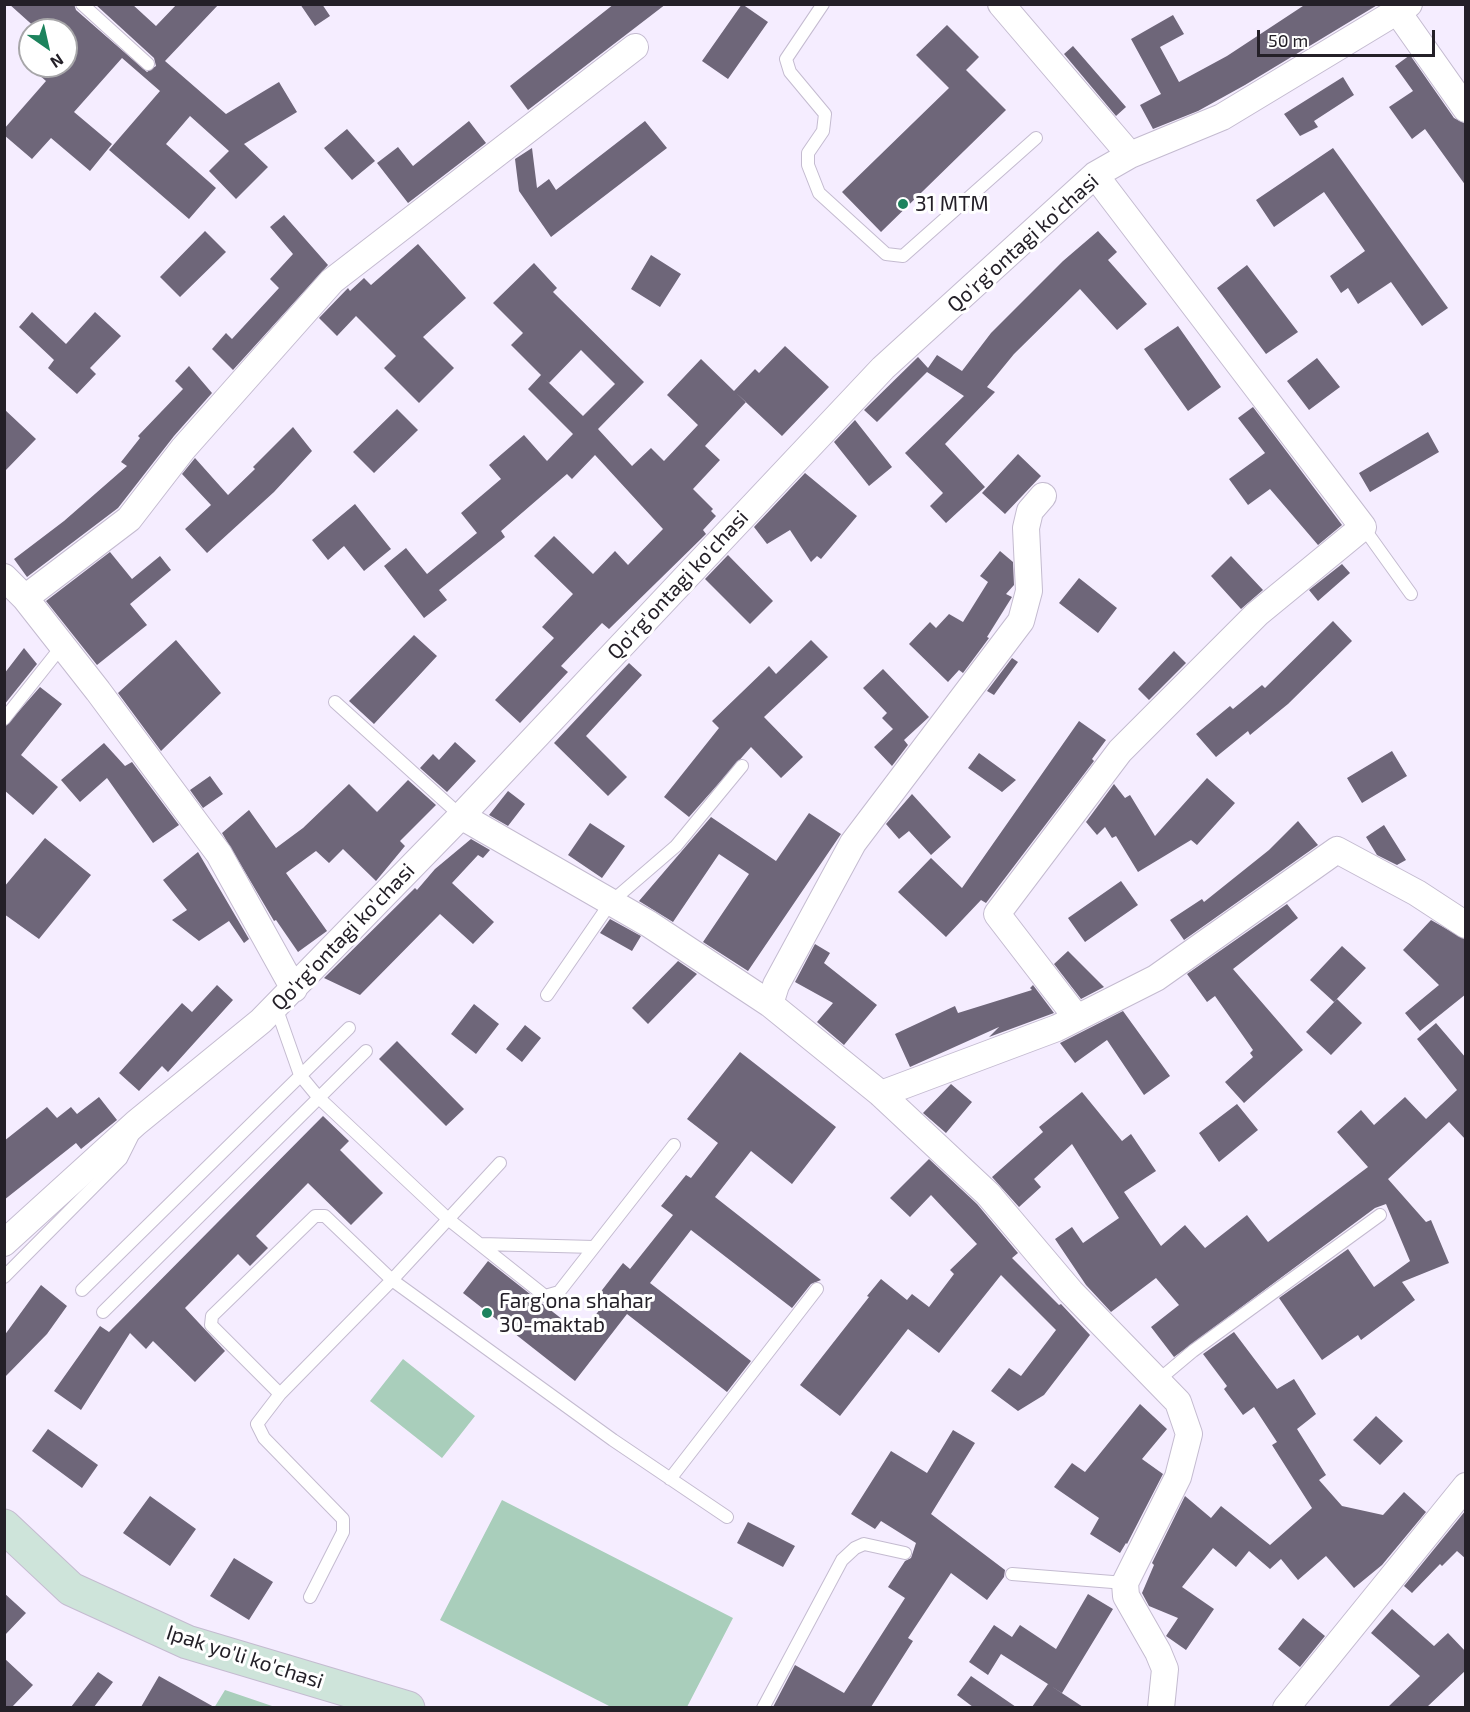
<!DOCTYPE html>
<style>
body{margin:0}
#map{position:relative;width:1470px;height:1712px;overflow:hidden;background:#f5edff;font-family:"Exo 2",sans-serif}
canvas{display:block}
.frame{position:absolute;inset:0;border:6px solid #242028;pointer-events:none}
.north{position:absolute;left:18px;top:18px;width:60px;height:60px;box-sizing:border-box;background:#fff;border:2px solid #a7a6a9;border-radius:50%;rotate:146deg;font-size:16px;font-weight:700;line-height:24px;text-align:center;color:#242028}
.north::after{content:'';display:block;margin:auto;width:21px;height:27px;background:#1d835d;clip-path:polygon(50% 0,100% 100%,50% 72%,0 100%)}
.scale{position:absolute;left:1257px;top:30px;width:178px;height:27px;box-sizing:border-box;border:3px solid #242028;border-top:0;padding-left:8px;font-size:18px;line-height:21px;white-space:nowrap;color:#242028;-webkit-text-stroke:4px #fff;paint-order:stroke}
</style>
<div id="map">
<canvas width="1470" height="1712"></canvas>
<div class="frame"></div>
<div class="north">N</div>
<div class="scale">50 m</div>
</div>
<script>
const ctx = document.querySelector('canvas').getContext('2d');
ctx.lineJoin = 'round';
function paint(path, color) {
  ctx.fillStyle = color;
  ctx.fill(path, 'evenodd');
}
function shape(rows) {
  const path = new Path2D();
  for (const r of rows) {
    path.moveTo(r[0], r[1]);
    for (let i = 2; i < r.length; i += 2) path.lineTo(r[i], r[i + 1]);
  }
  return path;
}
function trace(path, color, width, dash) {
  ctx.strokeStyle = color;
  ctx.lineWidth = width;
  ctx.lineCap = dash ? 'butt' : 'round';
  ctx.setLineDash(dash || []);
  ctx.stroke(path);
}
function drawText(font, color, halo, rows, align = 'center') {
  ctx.font = font + ' "Exo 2",sans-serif';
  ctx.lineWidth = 6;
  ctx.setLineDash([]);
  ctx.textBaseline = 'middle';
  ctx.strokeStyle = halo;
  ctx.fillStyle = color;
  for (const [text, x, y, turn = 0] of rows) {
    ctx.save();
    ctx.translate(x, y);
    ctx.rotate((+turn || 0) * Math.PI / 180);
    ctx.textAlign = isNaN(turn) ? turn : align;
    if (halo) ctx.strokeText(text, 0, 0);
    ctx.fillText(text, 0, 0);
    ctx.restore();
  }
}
const green = shape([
 [403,1359,475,1416,442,1458,370,1401],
 [502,1500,733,1618,687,1707,611,1707,440,1620],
 [225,1690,275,1707,214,1708]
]);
const building = shape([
 [9,4,74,4,76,10,147,72,156,66,154,58,95,4,132,4,156,26,177,4,219,4,165,61,226,114,279,82,297,112,244,144,268,167,236,199,209,171,229,151,190,116,166,144,216,188,189,219,109,150,160,91,122,58,74,112,112,144,90,171,51,138,32,159,4,135,4,129,46,81,29,66,66,66,66,30,38,30],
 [300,4,322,4,330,16,315,26],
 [614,4,666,4,528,110,510,86],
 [742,4,768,22,728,79,702,61],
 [1306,4,1379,4,1245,85,1198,111,1153,129,1140,105,1161,94,1131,39,1173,15,1184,34,1160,47,1179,82,1227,56],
 [947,25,979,57,966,70,1006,110,881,232,842,192,949,88,916,55],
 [1073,46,1126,107,1116,116,1064,54],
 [1410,55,1454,118,1466,124,1466,186,1425,129,1412,139,1389,107,1413,91,1395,66],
 [1343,77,1354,95,1314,121,1318,127,1300,136,1284,114],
 [469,121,486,143,408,203,377,163,398,147,413,166],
 [645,121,667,148,551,237,519,191,515,159,532,148,537,188,549,179,556,190],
 [347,129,375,161,352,180,324,148],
 [1333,148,1448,308,1422,326,1391,282,1358,304,1348,288,1341,293,1330,276,1365,251,1324,192,1274,227,1256,200],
 [284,215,328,265,233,370,212,349,226,333,232,339,279,288,270,279,293,254,270,227],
 [205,231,226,252,180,297,160,277],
 [1098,231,1117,252,1108,260,1147,304,1117,330,1080,289,1014,354,987,387,995,392,945,444,985,487,946,523,930,506,943,493,905,453,964,396,927,372,877,422,864,410,918,357,928,368,937,355,962,371,991,333,1063,261],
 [418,244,466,298,423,337,454,368,419,403,384,368,396,356,356,316,337,336,319,318,348,288,350,291,364,278,371,285],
 [651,255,681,274,660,307,631,289],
 [534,263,557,288,553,292,644,382,598,429,632,466,651,448,664,461,698,425,667,395,701,359,734,391,755,369,759,373,785,346,829,387,782,436,735,392,746,402,705,446,720,460,693,489,713,509,711,511,716,516,703,530,706,534,609,629,602,623,561,666,568,672,520,723,495,700,554,638,542,627,573,594,534,556,554,536,593,574,615,551,628,565,663,529,595,455,572,479,567,474,501,531,505,537,439,590,447,600,424,618,384,566,406,548,427,574,477,533,461,513,501,479,489,465,524,435,547,461,573,434,528,389,541,375,511,345,523,333,493,303],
 [581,350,615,384,583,416,545,379,549,383],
 [1247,265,1298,332,1266,354,1217,288],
 [32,312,66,344,95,312,121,336,90,368,96,374,77,394,48,368,54,360,19,327],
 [1178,326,1221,387,1188,411,1144,349],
 [1317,358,1340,387,1309,410,1287,381],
 [189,366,212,393,174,436,118,508,27,577,14,559,64,521,127,466,121,462,140,438,138,436,183,389,175,381],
 [1253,407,1342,525,1318,545,1270,489,1248,505,1229,479,1265,453,1238,418],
 [4,409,36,439,4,472],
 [397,409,418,430,374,473,353,452],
 [855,420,892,467,869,486,834,442],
 [293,427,312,451,274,492,207,553,185,529,211,505,182,474,195,458,228,495,255,469,253,467],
 [1428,432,1439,452,1370,492,1359,473],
 [1018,454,1041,476,1005,514,982,493],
 [805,473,857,516,821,559,817,556,811,562,790,530,767,544,754,527],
 [355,504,391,549,364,571,344,546,328,560,312,540],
 [1000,551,1013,562,1014,585,1006,594,1012,597,987,637,989,638,963,673,959,670,948,682,909,644,930,622,936,628,949,614,963,622,988,582,980,576],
 [110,552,132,579,160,556,171,570,130,604,147,625,97,665,46,601],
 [728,555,773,601,750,624,705,579],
 [1231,556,1263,590,1241,609,1211,576],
 [1342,564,1350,573,1318,601,1309,590],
 [1079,578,1117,608,1098,633,1059,603],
 [1333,621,1352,641,1288,704,1250,735,1248,731,1216,757,1196,734,1230,706,1233,709,1262,685,1265,688],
 [414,635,437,656,374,724,349,701],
 [176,640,221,693,161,751,118,693],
 [811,640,828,657,764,717,803,757,781,778,751,747,689,817,664,797,719,728,712,721,769,666,776,674],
 [24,648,37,664,4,705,4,674],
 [1174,651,1186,663,1149,700,1138,689],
 [1012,658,1018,662,994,695,987,691],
 [629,663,642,675,586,736,627,777,608,796,554,743],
 [883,669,929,717,904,740,908,745,892,766,874,747,893,729,882,718,887,713,863,688],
 [40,687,62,704,21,755,58,787,33,815,4,790,4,728],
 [1079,721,1106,740,1092,759,1094,761,986,903,981,900,946,937,898,892,931,858,962,888],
 [455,742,476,761,447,792,420,768,433,754,439,760],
 [104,743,125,766,132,762,179,825,153,843,107,778,80,802,61,780],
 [1392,751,1407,776,1362,803,1347,778],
 [979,753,1016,780,1002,792,968,768],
 [210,776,223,794,203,808,190,790],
 [1207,778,1235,803,1197,845,1191,840,1138,872,1116,836,1112,838,1105,827,1097,835,1086,822,1114,784,1125,798,1130,795,1155,836],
 [408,780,436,805,400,841,405,846,376,881,343,849,329,863,316,851,286,873,327,931,298,952,276,920,274,921,222,833,249,810,276,848,303,828,349,784,377,812],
 [508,791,525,804,508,826,489,815],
 [912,794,951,837,931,855,909,831,899,839,886,824],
 [809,813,841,834,748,971,703,942,749,874,719,854,673,922,639,901,711,817,776,861],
 [1298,821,1318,845,1184,940,1170,920,1202,899,1204,902,1269,850],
 [590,823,625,846,602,878,568,855],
 [1384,825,1406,860,1397,865,1377,855,1366,837],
 [45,838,91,875,39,939,4,914,4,887],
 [471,839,490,850,483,858,478,855,452,883,494,922,473,944,440,914,360,995,324,978,415,888,417,890,435,869],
 [198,852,249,939,244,943,229,921,199,941,172,920,187,910,163,880],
 [1121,881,1138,905,1085,942,1068,918],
 [1287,904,1298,918,1233,969,1303,1050,1244,1103,1225,1082,1253,1057,1250,1053,1253,1050,1215,996,1207,1002,1187,974],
 [610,919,641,936,632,951,600,933],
 [1431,920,1466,940,1466,994,1420,1031,1405,1013,1439,985,1403,950],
 [815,944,830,953,824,963,877,1005,844,1045,817,1022,833,1003,795,982],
 [1342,946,1366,968,1334,1002,1310,980],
 [1068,951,1104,987,1081,999,1054,964],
 [678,961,697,974,648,1024,632,1008],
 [217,985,233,1000,168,1072,162,1066,139,1091,119,1073,182,1003,192,1012],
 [1033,985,1054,1013,989,1037,999,1027,910,1067,895,1034,955,1006,958,1013,1032,990,1030,988],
 [1337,999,1362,1023,1331,1055,1306,1032],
 [474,1004,499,1024,476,1054,451,1034],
 [1123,1011,1170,1076,1144,1095,1107,1040,1075,1063,1060,1043],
 [1436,1023,1466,1058,1466,1140,1449,1122,1388,1179,1426,1222,1431,1220,1449,1263,1402,1282,1415,1300,1361,1340,1358,1335,1322,1360,1279,1298,1348,1249,1374,1287,1410,1261,1386,1204,1375,1208,1174,1357,1151,1327,1179,1305,1156,1278,1111,1312,1086,1285,1055,1239,1072,1227,1083,1243,1119,1218,1072,1144,1034,1179,1041,1187,1019,1207,992,1177,1043,1132,1039,1127,1082,1092,1122,1141,1131,1134,1156,1171,1124,1192,1161,1246,1185,1225,1205,1248,1247,1215,1268,1242,1368,1167,1337,1132,1361,1110,1374,1125,1405,1097,1426,1119,1457,1090,1417,1039],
 [525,1025,541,1038,522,1062,506,1049],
 [397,1041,464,1109,446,1126,379,1059],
 [740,1052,836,1127,792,1184,751,1151,715,1197,821,1280,811,1284,792,1308,691,1230,650,1283,751,1361,727,1392,627,1314,575,1381,463,1293,488,1261,581,1334,607,1300,599,1294,623,1263,630,1269,673,1215,661,1206,686,1175,691,1178,718,1143,687,1119],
 [951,1084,972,1102,946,1133,923,1113],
 [99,1097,117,1120,81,1149,76,1143,4,1200,4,1141,47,1107,57,1118,71,1107,77,1114],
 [1237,1104,1258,1130,1219,1162,1199,1133],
 [323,1116,349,1141,340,1150,383,1193,351,1225,308,1183,256,1236,268,1248,250,1266,238,1254,185,1308,225,1351,195,1382,153,1341,146,1349,130,1333,81,1410,54,1391,100,1326,109,1332],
 [929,1159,977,1204,1018,1253,1012,1258,1059,1305,1061,1304,1090,1335,1044,1395,1018,1411,991,1391,1009,1368,1021,1376,1056,1330,1001,1275,939,1353,908,1329,840,1416,800,1385,869,1297,867,1296,881,1279,907,1300,912,1294,929,1307,954,1274,950,1270,977,1244,931,1195,910,1217,890,1198],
 [41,1285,67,1306,47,1334,4,1378,4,1336],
 [1234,1332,1277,1389,1294,1379,1316,1414,1297,1429,1326,1475,1319,1480,1342,1506,1383,1515,1404,1492,1426,1512,1382,1565,1354,1588,1326,1556,1298,1580,1281,1559,1270,1569,1249,1551,1236,1567,1213,1548,1182,1587,1214,1609,1186,1650,1166,1636,1178,1618,1149,1606,1142,1593,1154,1565,1152,1563,1185,1496,1211,1518,1221,1506,1270,1545,1312,1508,1272,1445,1277,1442,1254,1407,1243,1415,1224,1389,1227,1386,1203,1354],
 [1140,1404,1167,1429,1142,1459,1163,1474,1127,1544,1126,1543,1120,1553,1090,1534,1099,1518,1054,1487,1072,1463,1085,1472],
 [1376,1416,1403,1441,1380,1465,1353,1440],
 [48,1429,98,1465,82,1488,32,1451],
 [953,1430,975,1443,931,1514,1005,1570,1004,1577,987,1600,951,1573,908,1638,913,1641,871,1707,773,1707,795,1665,844,1693,905,1598,888,1587,905,1561,911,1558,916,1543,881,1521,875,1529,851,1514,891,1451,927,1473],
 [150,1496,196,1529,170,1566,123,1533],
 [1466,1510,1466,1559,1457,1551,1442,1566,1440,1564,1412,1593,1404,1586],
 [748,1522,795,1546,783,1567,737,1543],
 [234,1558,273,1582,249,1620,210,1596],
 [4,1593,26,1613,4,1636],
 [1088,1594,1113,1609,1062,1693,1001,1654,988,1675,969,1662,994,1625,1012,1637,1020,1625,1056,1649],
 [1392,1609,1434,1646,1448,1633,1466,1652,1466,1670,1427,1707,1388,1707,1420,1676,1371,1633],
 [1303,1618,1325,1636,1300,1667,1278,1649],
 [4,1658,33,1685,12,1707,4,1707],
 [98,1672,113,1682,94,1707,71,1707],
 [159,1676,214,1707,141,1707],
 [971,1676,1016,1707,973,1707,957,1695],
 [1048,1684,1083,1707,1032,1707]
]);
const service = shape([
 [82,4,148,64],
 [823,4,786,59,790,72,825,114,823,131,808,153,808,165,819,193,886,254,903,256,1036,138],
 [1363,527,1411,594],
 [335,702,461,816],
 [4,719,62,646],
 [547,995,611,902,676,846,742,766],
 [276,1007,300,1075,319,1098,448,1219,545,1296,559,1292,674,1145],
 [481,1244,594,1247],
 [4,1277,121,1159,132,1137],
 [82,1290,349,1028],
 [103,1312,366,1051],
 [1156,1382,1193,1351,1380,1215],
 [280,1394,211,1325,212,1316,315,1216,325,1216,392,1280,613,1440,727,1517],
 [670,1479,817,1289],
 [1012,1574,1125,1583],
 [310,1597,343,1532,343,1519,264,1438,257,1424,280,1394,392,1280,500,1163],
 [763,1708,842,1560,855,1548,864,1544,905,1553]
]);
const minor = shape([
 [1001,4,1130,155],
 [1397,11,1466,109],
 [4,577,25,598,98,691,219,854,294,989],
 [25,598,129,519,183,449,332,281,635,47],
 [461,816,649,924,770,1004,881,1094,988,1194,1071,1292,1178,1402,1189,1434,1178,1477,1125,1583,1126,1596,1158,1652,1165,1669,1161,1708],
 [770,1004,776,985,853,843,1021,621,1029,591,1026,528,1030,511,1043,496],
 [1077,1018,997,914,1120,751,1257,614,1363,527,1095,175],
 [881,1094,1057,1028,1156,978,1337,850,1417,893,1466,925],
 [4,1243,136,1123,261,1021,461,816,883,368,1095,175,1130,155,1222,117,1409,4],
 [1286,1708,1466,1486]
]);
const secondary = shape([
 [4,1526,71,1589,187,1642,408,1708]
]);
const markers = [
 [903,204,6,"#1d835d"],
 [487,1313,6,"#1d835d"]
];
const poiNames = [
 ["31 MTM",915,204],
 ["Farg'ona shahar",499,1301],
 ["30-maktab",499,1325]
];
const streetNames = [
 ["Qo'rg'ontagi ko'chasi",1023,243,-42],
 ["Qo'rg'ontagi ko'chasi",678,585,-47],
 ["Qo'rg'ontagi ko'chasi",343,937,-46],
 ["Ipak yo'li ko'chasi",245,1657,18]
];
paint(green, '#a9cebb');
paint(building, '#6e6679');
trace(service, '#c4bbd0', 14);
trace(minor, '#c4bbd0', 28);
trace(secondary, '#c4bbd0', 35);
trace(service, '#fff', 12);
trace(minor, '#fff', 26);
trace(secondary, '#cee4da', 33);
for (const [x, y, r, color] of markers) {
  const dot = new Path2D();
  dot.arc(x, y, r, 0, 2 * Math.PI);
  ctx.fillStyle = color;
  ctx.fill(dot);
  trace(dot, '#fff', 2);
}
drawText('21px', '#242028', '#fff', poiNames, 'left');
drawText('21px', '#242028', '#fff', streetNames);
</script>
